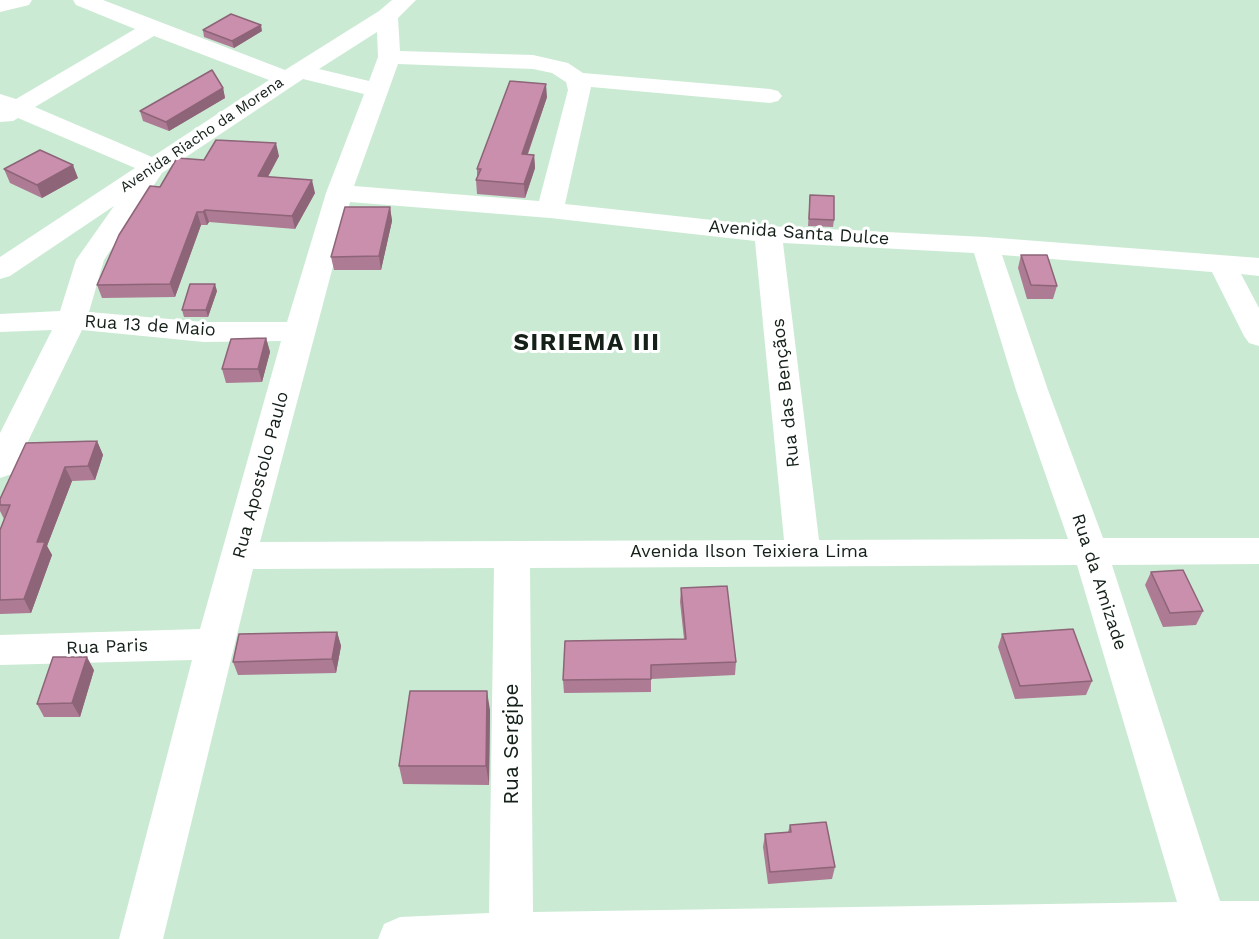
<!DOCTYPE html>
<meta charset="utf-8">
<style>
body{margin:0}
canvas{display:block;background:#caead3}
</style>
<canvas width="1259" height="939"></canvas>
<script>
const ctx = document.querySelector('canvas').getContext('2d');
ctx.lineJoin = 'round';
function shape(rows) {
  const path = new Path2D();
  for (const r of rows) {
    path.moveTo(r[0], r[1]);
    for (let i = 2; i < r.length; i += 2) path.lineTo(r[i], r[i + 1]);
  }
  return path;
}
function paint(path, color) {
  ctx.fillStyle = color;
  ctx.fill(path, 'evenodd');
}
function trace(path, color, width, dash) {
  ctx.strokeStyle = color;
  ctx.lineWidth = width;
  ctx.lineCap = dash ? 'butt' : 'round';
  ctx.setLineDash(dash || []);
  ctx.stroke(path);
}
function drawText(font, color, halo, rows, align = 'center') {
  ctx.font = font + ' "Work Sans",sans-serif';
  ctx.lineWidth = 6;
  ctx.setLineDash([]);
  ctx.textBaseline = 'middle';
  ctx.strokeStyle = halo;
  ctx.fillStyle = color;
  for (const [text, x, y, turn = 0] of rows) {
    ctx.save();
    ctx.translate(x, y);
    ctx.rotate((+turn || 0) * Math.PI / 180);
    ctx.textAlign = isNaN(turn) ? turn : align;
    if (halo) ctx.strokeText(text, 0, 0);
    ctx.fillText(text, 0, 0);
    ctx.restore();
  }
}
const minor = shape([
 [0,0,32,0,29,5,0,12,0,0],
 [73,0,103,0,285,70,379,11,392,0,416,0,398,18,400,51,533,55,568,63,583,73,770,89,778,91,782,96,778,101,770,103,591,87,565,204,768,226,985,237,1259,258,1259,276,1241,274,1259,308,1259,346,1249,343,1244,336,1212,272,1002,255,1048,390,1103,538,1259,538,1259,564,1112,565,1220,901,1259,901,1259,939,378,939,384,924,400,917,489,913,494,568,253,569,163,939,119,939,192,660,0,665,0,635,200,629,281,341,204,342,82,330,16,466,12,474,0,478,0,433,52,330,0,332,0,314,60,311,76,260,114,206,10,276,0,279,0,257,135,168,18,118,13,121,0,122,0,94,16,99,135,29,76,5,73,0],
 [377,32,378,57,369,81,319,69,377,32],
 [154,36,269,80,152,157,35,107,154,36],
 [398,64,533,69,552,73,566,82,568,90,539,201,354,186,398,64],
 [303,79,364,94,326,193,287,322,204,322,89,312,104,260,162,173,303,79],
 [350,202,550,218,755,241,784,540,260,542,350,202],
 [783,243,974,253,1016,390,1068,539,819,540,783,243],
 [1077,565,1177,902,533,912,530,568,1077,565]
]);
const wall = shape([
 [203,30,262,31,234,48,204,37],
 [223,88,225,98,169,131,143,121,140,111],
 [547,97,528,154,534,155,535,168,525,198,477,194,476,180,477,177,477,169],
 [279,156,268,177,315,193,295,229,209,222,207,225,201,225,175,297,102,298,97,285,160,187,204,160],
 [4,169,78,178,42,198,10,183],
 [810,195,834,220,833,227,808,226],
 [390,207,392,221,381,270,334,270,331,257],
 [1021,255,1057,286,1053,299,1027,299,1018,268],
 [217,291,208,317,184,317,182,310],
 [266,338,270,352,262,382,226,383,222,369],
 [97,441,103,455,95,480,72,481,47,546,52,555,31,613,0,614,0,530,4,519,0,511,0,499],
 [1151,572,1203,611,1196,625,1163,627,1145,585],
 [681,588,736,662,735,675,651,679,651,692,564,693,563,680,684,639,680,602],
 [337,632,341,646,336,673,238,675,233,662],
 [1002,634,1092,681,1086,695,1015,699,998,647],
 [94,670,80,717,44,717,37,704],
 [490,710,489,785,403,784,399,766],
 [790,825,835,867,832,879,768,884,763,847,765,834,788,832]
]);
const shadedWall = shape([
 [261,25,262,31,234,48,232,41],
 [546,84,547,97,523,167,522,154],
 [223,88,225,98,169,131,166,122],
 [276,143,279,156,261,189,258,176],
 [534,155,535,168,525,198,524,184],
 [73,165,78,178,42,198,37,185],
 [312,180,315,193,295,229,292,216],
 [390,207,392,221,381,270,379,256],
 [205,210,209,222,207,225,203,212],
 [197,212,201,225,175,297,170,284],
 [215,284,217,291,208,317,206,310],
 [266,338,270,352,262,382,258,369],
 [97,441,103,455,95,480,88,466],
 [65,467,72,481,47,546,52,555,31,613,24,599,37,542],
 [337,632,341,646,336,673,332,659],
 [87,657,94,670,80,717,72,703],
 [487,691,490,710,489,785,486,766]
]);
const building = shape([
 [231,14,261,25,232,41,203,30,231,14],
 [212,70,223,88,166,122,140,111,212,70],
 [510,81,546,84,522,154,534,155,524,184,476,180,481,169,477,169,510,81],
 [216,140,276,143,258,176,312,180,292,216,205,210,203,212,197,212,170,284,97,285,119,235,150,186,160,187,177,158,204,160,216,140],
 [40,150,73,165,37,185,4,169,40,150],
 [810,195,834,196,834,220,809,219,810,195],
 [345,207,390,207,379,256,331,257,345,207],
 [1021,255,1047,255,1057,286,1031,285,1021,255],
 [190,284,215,284,206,310,182,310,190,284],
 [266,338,258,369,222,369,231,339,266,338],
 [97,441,88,466,65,467,37,542,45,542,24,599,0,600,0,530,10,505,0,505,0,499,26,443,97,441],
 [1183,570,1203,611,1170,613,1151,572,1183,570],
 [727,586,736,662,651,665,651,679,563,680,565,641,686,639,681,588,727,586],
 [1073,629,1092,681,1020,686,1002,634,1073,629],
 [337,632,332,659,233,662,239,634,337,632],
 [53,657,87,657,72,703,37,704,53,657],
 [410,691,487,691,486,766,399,766,410,691],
 [826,822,835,867,770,872,765,834,791,832,790,825,826,822]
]);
const farStreetnames = [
 ["Avenida Riacho da Morena",202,135,-34]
];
const streetNames = [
 ["Avenida Santa Dulce",799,233,4],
 ["Rua 13 de Maio",150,326,4],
 ["Rua das Bençãos",786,393,-96],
 ["Rua Apostolo Paulo",261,475,-75],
 ["Avenida Ilson Teixiera Lima",749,552],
 ["Rua da Amizade",1099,582,72],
 ["Rua Paris",107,647,-2]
];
const nearStreetnames = [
 ["Rua Sergipe",512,744,-90]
];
const districtNames = [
 ["SIRIEMA III",587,343]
];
paint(minor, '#fff');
paint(wall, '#ad7b94');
paint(shadedWall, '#8d6478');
paint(building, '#c98fac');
trace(building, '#8d6478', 1.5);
drawText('15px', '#142018', '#fff', farStreetnames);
drawText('18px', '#142018', '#fff', streetNames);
drawText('21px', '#142018', '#fff', nearStreetnames);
ctx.letterSpacing = '1.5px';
drawText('bold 24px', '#142018', '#fff', districtNames);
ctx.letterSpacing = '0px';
</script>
